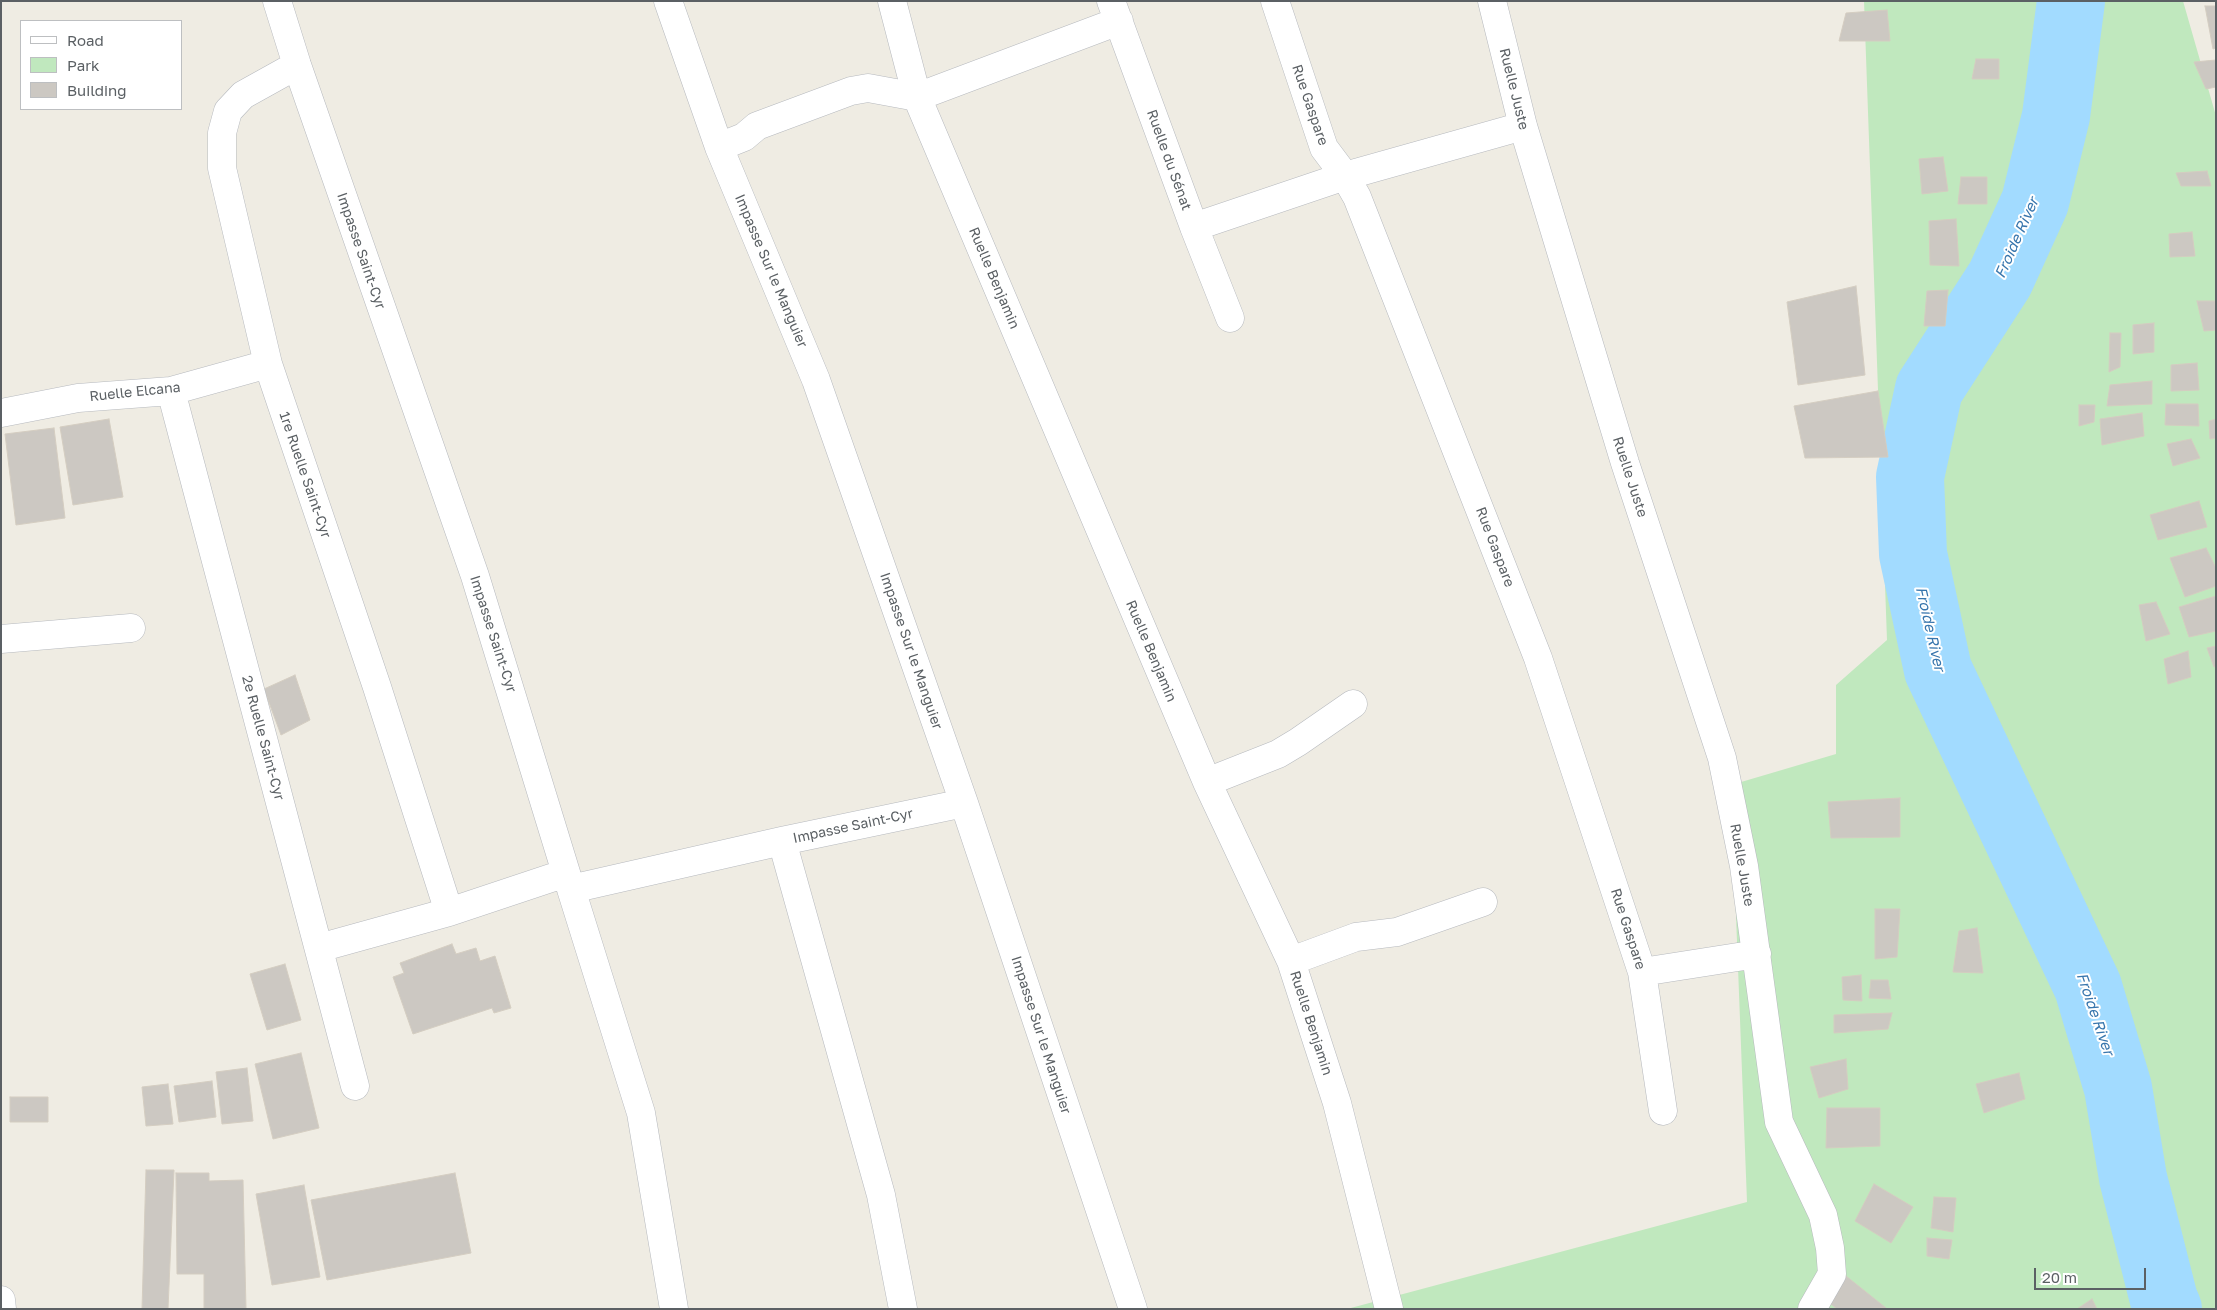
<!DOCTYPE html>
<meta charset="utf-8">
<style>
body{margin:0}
#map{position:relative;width:2217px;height:1310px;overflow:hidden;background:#efece3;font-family:"Golos Text",sans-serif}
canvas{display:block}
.frame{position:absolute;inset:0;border:2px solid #5b6064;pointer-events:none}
.legend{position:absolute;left:20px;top:20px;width:162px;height:90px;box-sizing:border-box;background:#fff;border:1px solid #bdbfc1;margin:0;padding:6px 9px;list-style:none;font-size:15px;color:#5b6064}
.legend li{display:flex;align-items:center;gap:10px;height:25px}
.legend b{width:25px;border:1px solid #bdbfc1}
.scale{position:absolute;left:2034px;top:1268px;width:112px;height:22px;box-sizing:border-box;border:2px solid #5b6064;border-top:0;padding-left:6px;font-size:15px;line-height:18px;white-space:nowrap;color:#5b6064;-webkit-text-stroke:4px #fff;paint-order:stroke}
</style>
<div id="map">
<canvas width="2217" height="1310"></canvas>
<div class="frame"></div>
<ul class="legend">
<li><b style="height:6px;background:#fff"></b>Road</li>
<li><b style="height:14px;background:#c0e8be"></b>Park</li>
<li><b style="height:14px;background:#ccc8c2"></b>Building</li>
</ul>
<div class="scale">20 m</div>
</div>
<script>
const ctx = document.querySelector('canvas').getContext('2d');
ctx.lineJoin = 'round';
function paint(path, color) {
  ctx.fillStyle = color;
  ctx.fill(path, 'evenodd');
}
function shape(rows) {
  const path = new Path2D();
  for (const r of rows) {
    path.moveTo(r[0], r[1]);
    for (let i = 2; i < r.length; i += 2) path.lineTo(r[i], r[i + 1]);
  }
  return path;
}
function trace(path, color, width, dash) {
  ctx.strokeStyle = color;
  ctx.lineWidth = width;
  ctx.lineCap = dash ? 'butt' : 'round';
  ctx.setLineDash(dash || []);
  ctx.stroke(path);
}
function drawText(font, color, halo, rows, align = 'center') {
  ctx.font = font + ' "Golos Text",sans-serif';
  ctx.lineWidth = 4;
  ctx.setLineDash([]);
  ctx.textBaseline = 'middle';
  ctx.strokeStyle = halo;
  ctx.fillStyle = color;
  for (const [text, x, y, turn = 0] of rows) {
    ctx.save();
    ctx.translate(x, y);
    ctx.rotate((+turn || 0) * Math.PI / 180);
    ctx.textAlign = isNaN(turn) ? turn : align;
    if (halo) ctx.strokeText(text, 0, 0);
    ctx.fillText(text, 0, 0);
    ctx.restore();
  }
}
const green = shape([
 [1864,1,2183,1,2216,116,2216,1309,1347,1309,1747,1202,1731,785,1836,754,1836,685,1887,640]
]);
const river = shape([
 [2071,1,2056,116,2035,202,2000,279,1929,389,1910,477,1913,554,1938,670,2088,987,2118,1088,2133,1178,2164,1300,2168,1309]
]);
const building = shape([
 [2205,6,2216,6,2216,48,2213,49,2205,6],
 [1887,10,1890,41,1839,41,1846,13,1887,10],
 [1976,59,1999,59,1999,79,1972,79,1976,59],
 [2216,60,2216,87,2206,89,2194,62,2216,60],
 [1943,157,1948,191,1922,194,1919,159,1943,157],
 [2207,171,2211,186,2181,186,2176,173,2207,171],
 [1961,177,1987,177,1987,204,1958,204,1961,177],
 [1956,219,1959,266,1930,265,1929,221,1956,219],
 [2192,232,2195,256,2170,257,2169,234,2192,232],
 [1856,286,1865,375,1798,385,1787,302,1856,286],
 [1948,290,1945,326,1924,326,1927,291,1948,290],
 [2197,301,2215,301,2216,330,2204,331,2197,301],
 [2154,323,2154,352,2133,354,2133,325,2154,323],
 [2110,333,2121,333,2120,367,2109,372,2110,333],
 [2197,363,2199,390,2171,391,2171,365,2197,363],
 [2152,381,2152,404,2107,406,2110,385,2152,381],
 [1878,391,1888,457,1805,458,1794,406,1878,391],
 [2166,404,2198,404,2199,426,2165,425,2166,404],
 [2079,405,2095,405,2094,422,2079,426,2079,405],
 [2142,413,2144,436,2102,445,2100,419,2142,413],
 [109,419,123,497,73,505,60,427,109,419],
 [2216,419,2216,438,2210,439,2209,421,2216,419],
 [54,428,65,518,16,525,5,434,54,428],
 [2191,439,2200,458,2173,466,2167,444,2191,439],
 [2199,501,2207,527,2158,540,2150,515,2199,501],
 [2206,548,2216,568,2216,586,2185,597,2170,558,2206,548],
 [2216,596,2216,631,2189,637,2179,607,2216,596],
 [2156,602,2170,634,2146,641,2139,605,2156,602],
 [2216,646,2216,666,2214,667,2207,648,2216,646],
 [2188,651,2191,677,2168,684,2164,659,2188,651],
 [295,675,310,720,281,735,264,689,295,675],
 [1900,798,1900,837,1831,838,1828,802,1900,798],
 [1875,909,1900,909,1897,957,1875,959,1875,909],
 [1977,928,1983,973,1953,972,1959,931,1977,928],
 [452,944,456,954,476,948,480,961,495,956,511,1008,494,1013,492,1008,413,1034,393,977,404,973,400,963,452,944],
 [285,964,301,1020,267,1030,250,974,285,964],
 [1861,975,1862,1001,1843,1000,1842,977,1861,975],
 [1871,980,1888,980,1891,999,1869,998,1871,980],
 [1892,1013,1888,1029,1834,1033,1834,1015,1892,1013],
 [301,1053,319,1128,273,1139,255,1064,301,1053],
 [1846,1059,1848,1089,1819,1098,1810,1067,1846,1059],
 [247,1068,253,1121,222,1124,216,1072,247,1068],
 [2019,1073,2025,1099,1984,1113,1976,1084,2019,1073],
 [212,1081,216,1117,179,1122,174,1086,212,1081],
 [168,1084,173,1124,146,1126,142,1087,168,1084],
 [10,1097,48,1097,48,1122,10,1122,10,1097],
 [1827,1108,1880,1108,1880,1146,1826,1148,1827,1108],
 [146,1170,174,1170,168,1309,142,1309,146,1170],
 [176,1173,209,1173,209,1181,243,1180,246,1309,204,1309,204,1274,177,1274,176,1173],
 [455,1173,471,1253,327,1280,311,1200,455,1173],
 [1874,1184,1913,1207,1891,1243,1855,1221,1874,1184],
 [304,1185,320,1277,272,1285,256,1194,304,1185],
 [1934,1197,1956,1198,1953,1232,1931,1228,1934,1197],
 [1927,1238,1952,1240,1949,1259,1927,1256,1927,1238],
 [1846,1276,1886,1308,1837,1309,1826,1300,1846,1276],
 [2092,1299,2097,1309,2077,1309,2092,1299]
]);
const minor = shape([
 [277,1,297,65,475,576,571,889,782,841,964,803],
 [668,1,719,147,816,380,964,803,1133,1309],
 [892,1,917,97,1207,782,1291,961,1337,1103,1389,1309],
 [1111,1,1194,227,1230,318],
 [1275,1,1324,148,1345,176,1357,197,1538,658,1642,972,1663,1111],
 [1492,1,1523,126,1625,463,1722,758,1744,866,1779,1122,1823,1215,1830,1248,1832,1274,1812,1309],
 [297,65,243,95,228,111,222,133,222,168,268,364,377,687,449,912],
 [719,147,744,137,757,126,851,91,868,88,917,97,1119,21],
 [1194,227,1345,176,1523,126],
 [171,391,355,1086],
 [1,413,78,398,171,391,268,364],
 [1,639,131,628],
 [1207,782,1278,754,1298,742,1353,704],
 [782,841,881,1195,903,1309],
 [571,889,641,1113,674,1309],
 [319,948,449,912,566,873],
 [1291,961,1356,937,1397,932,1483,902],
 [1642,972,1757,954],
 [1,1300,2,1309]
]);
const streetNames = [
 ["Ruelle Juste",1514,89,76],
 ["Rue Gaspare",1310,105,71],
 ["Ruelle du Sénat",1169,160,70],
 ["Impasse Saint-Cyr",361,251,71],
 ["Impasse Sur le Manguier",771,271,67],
 ["Ruelle Benjamin",994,278,67],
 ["Ruelle Elcana",135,392,-6],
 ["1re Ruelle Saint-Cyr",305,475,71],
 ["Ruelle Juste",1630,477,72],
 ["Rue Gaspare",1495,547,69],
 ["Impasse Saint-Cyr",493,634,72],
 ["Impasse Sur le Manguier",911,651,71],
 ["Ruelle Benjamin",1151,651,67],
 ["2e Ruelle Saint-Cyr",263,738,75],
 ["Impasse Saint-Cyr",853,826,-12],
 ["Ruelle Juste",1742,865,80],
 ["Rue Gaspare",1628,929,72],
 ["Ruelle Benjamin",1311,1023,72],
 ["Impasse Sur le Manguier",1041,1035,72]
];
const waterNames = [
 ["Froide River",2017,238,-66],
 ["Froide River",1930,629,77],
 ["Froide River",2095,1014,71]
];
paint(green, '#c0e8be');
trace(river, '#a2dbff', 68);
paint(building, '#ccc8c2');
trace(building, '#d4cdc1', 1);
trace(minor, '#b6b9be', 29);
trace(minor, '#fff', 28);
drawText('14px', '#5b6064', '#fff', streetNames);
drawText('italic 15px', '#3876ad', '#fff', waterNames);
</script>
